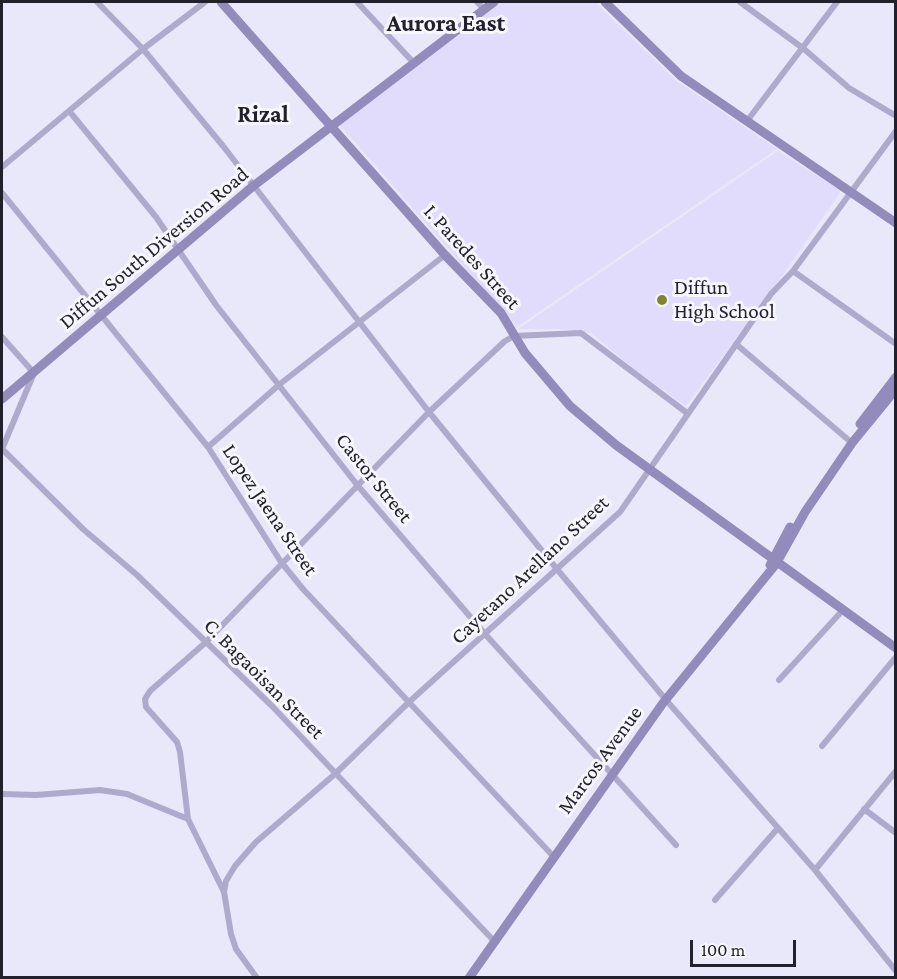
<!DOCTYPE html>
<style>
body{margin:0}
#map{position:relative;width:897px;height:979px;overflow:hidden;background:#e9e7fa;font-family:"Crimson Pro",serif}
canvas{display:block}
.frame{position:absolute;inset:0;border:3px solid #22202c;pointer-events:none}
.scale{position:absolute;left:690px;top:940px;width:106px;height:27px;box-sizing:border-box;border:3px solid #22202c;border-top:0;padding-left:8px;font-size:18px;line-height:21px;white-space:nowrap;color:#22202c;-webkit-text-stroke:4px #f6f6fc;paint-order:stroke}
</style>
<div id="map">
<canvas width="897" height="979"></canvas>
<div class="frame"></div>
<div class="scale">100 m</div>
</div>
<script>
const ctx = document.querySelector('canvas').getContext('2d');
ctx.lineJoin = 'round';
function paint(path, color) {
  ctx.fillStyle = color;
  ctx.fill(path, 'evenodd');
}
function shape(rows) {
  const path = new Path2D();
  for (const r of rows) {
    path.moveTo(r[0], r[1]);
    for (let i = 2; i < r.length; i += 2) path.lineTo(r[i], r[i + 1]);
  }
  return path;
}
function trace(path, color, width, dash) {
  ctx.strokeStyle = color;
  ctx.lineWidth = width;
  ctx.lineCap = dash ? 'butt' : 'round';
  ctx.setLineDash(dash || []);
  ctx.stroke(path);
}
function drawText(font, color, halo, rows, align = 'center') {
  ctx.font = font + ' "Crimson Pro",serif';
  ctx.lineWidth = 6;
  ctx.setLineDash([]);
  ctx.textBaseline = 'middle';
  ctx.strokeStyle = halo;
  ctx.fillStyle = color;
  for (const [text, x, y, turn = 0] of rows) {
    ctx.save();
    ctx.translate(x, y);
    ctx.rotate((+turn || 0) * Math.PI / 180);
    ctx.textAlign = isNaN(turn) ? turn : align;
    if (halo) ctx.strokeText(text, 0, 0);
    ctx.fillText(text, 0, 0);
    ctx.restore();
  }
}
const built = shape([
 [500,2,595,2,675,80,777,149,517,327,339,124],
 [778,151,841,191,785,272,686,406,634,369,591,333,563,329,518,329]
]);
const street = shape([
 [97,2,143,49,223,146,429,412,556,568,666,700,815,870,896,971],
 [357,2,414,63],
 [477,2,484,9],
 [740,2,804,49,849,88,896,116],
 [70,112,156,217,216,305,358,486,485,634,676,845],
 [747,121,837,2],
 [2,167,143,49,205,2],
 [2,193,208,447,281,562,303,589,553,856],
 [793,271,896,344],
 [2,337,34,373,2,449],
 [736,344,852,443],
 [208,447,280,384,445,255],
 [2,449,83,529,137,575,273,707,494,941],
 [779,680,842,611],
 [822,746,896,657],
 [2,794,36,795,100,790,127,794,188,819],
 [864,809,896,833],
 [815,870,896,771],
 [224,892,188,819,180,752,177,742,146,707,145,699,150,691,205,643,429,412,505,341,514,336,581,333,687,413],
 [715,900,778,828],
 [257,978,236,949,231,934,224,892,226,881,235,866,256,842,335,774,409,702,620,512,771,294,793,271,896,131]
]);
const secondary = shape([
 [221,2,445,255,501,313,525,353,570,406,616,445,896,648],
 [605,2,681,76,896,223],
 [2,399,252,187,494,2],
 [860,424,896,377],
 [770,565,790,527],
 [469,978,663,703,776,564,805,512,852,443,896,389]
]);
const markers = [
 [662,300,6,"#808530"]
];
const streetNames = [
 ["Diffun South Diversion Road",154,248,-40],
 ["I. Paredes Street",472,257,48],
 ["Castor Street",374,478,51],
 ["Lopez Jaena Street",270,510,56],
 ["Cayetano Arellano Street",530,570,-43],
 ["C. Bagaoisan Street",264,679,45],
 ["Marcos Avenue",600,760,-54]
];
const poiNames = [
 ["Diffun",674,288],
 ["High School",674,312]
];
const quarterNames = [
 ["Aurora East",446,24],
 ["Rizal",263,115]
];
paint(built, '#e1dcfc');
trace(street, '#afaacc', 6);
trace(secondary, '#938bbc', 9);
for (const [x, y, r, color] of markers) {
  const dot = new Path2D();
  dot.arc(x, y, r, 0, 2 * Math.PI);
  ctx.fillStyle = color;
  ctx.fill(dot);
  trace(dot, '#f6f6fc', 2);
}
drawText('21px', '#22202c', '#f6f6fc', streetNames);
drawText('21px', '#22202c', '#f6f6fc', poiNames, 'left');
drawText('bold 24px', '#22202c', '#f6f6fc', quarterNames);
</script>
